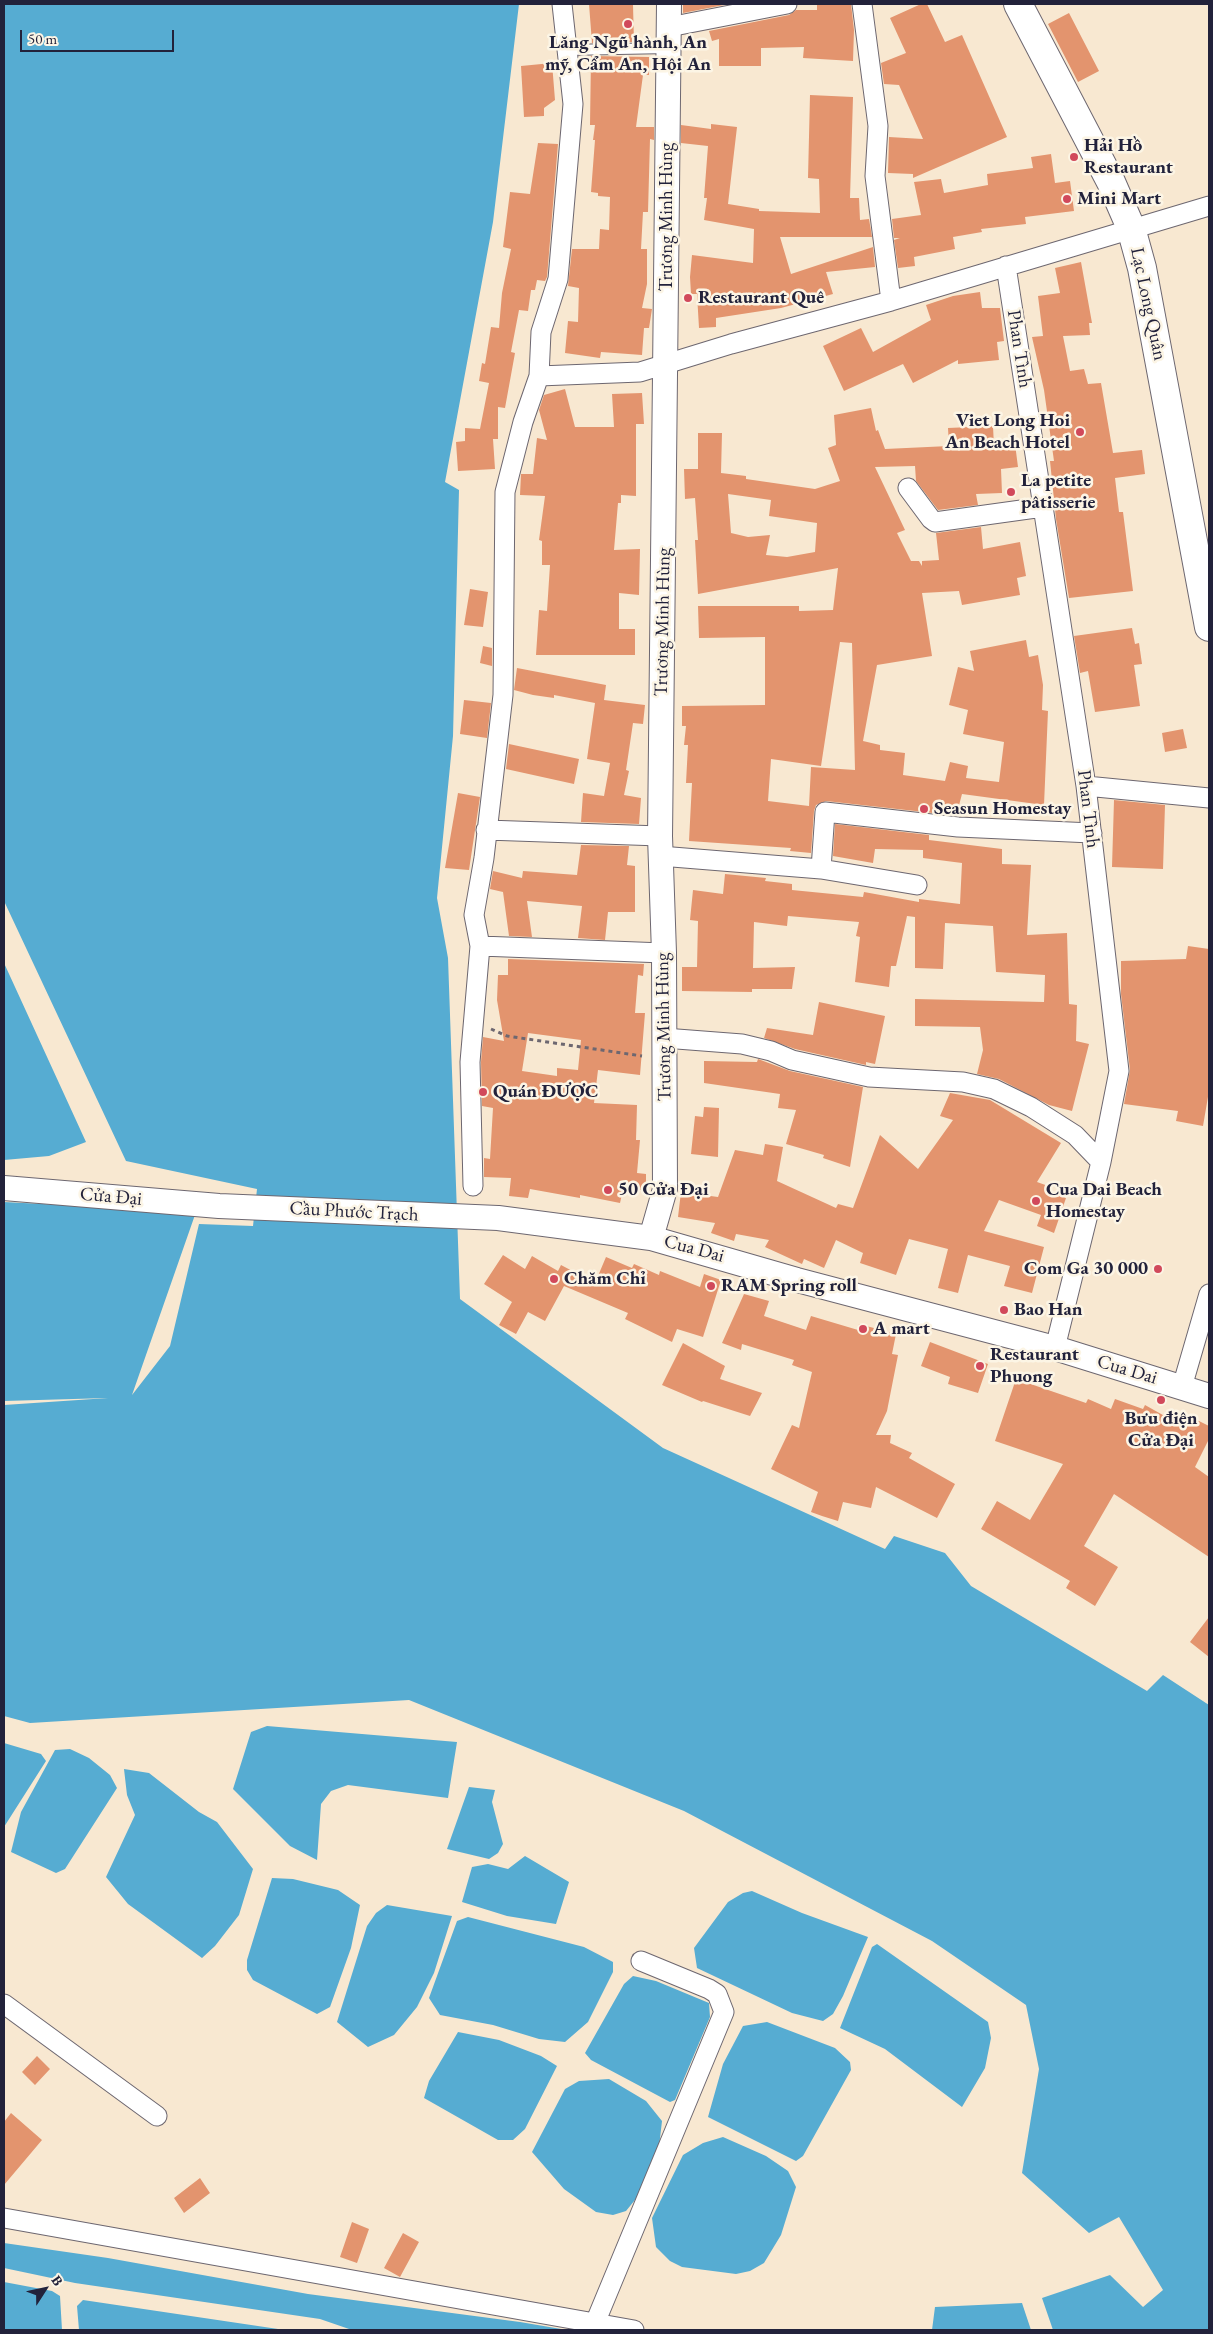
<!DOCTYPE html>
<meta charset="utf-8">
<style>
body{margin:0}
#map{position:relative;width:1213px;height:2334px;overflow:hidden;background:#f8e8d1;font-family:"EB Garamond",serif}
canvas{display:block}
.frame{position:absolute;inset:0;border:5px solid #22223b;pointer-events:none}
.north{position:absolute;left:20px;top:2264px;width:50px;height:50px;-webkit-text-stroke:4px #fcf5e5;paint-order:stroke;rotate:55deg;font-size:14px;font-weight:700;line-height:20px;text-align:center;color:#22223b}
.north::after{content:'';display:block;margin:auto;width:18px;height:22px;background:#22223b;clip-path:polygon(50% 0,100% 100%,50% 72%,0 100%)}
.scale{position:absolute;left:20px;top:30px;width:154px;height:22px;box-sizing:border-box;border:2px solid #22223b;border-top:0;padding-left:6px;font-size:15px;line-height:18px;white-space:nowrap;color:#22223b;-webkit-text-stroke:4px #fcf5e5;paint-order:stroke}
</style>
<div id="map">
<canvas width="1213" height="2334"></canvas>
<div class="frame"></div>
<div class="north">B</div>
<div class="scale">50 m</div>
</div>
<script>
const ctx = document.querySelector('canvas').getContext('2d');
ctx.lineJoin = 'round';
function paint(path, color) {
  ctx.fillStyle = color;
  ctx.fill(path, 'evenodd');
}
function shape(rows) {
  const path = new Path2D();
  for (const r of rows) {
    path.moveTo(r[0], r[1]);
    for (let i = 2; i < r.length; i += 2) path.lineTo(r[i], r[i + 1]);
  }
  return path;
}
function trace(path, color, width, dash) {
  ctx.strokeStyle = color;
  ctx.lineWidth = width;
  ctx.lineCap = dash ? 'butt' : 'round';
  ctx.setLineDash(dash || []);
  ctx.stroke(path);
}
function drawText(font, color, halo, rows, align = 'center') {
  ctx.font = font + ' "EB Garamond",serif';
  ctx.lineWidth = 5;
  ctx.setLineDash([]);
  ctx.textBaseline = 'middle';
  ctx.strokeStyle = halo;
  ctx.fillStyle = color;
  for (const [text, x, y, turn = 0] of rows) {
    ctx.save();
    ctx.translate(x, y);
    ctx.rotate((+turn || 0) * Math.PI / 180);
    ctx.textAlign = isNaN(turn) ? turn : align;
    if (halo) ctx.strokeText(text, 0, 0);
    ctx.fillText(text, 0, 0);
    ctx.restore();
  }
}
const water = shape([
 [4,4,519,4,493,222,445,482,459,490,453,736,437,898,448,958,460,1299,663,1448,885,1549,894,1536,945,1553,971,1586,1147,1691,1163,1675,1209,1705,1209,2330,1053,2330,1042,2298,1110,2275,1143,2307,1163,2290,1119,2217,1089,2233,1022,2173,1039,2069,1026,2005,932,1941,684,1811,409,1700,30,1723,4,1716,4,1405,108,1398,4,1401,4,1202,196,1212,132,1395,170,1346,199,1224,253,1226,257,1189,126,1161,4,901],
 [4,963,86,1142,49,1156,4,1160],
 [267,1726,457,1742,448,1798,348,1785,331,1791,321,1804,317,1860,290,1846,233,1789,251,1732],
 [4,1743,41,1754,46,1761,4,1827],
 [70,1749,89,1758,110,1775,117,1788,65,1869,56,1873,11,1852,21,1812,55,1750],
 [124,1769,149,1773,199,1812,217,1822,253,1869,239,1915,215,1946,202,1958,128,1904,106,1877,135,1815,127,1795],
 [469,1787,495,1790,492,1802,503,1844,498,1853,489,1859,447,1849],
 [525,1856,569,1882,556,1924,507,1916,462,1902,472,1867,488,1864,508,1869],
 [272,1878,293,1879,338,1890,360,1905,351,1948,330,2007,317,2014,253,1980,247,1970,247,1960],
 [752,1891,802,1913,868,1937,843,1996,833,2014,823,2021,792,2013,697,1968,694,1948,728,1902,743,1893],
 [387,1905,452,1916,434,1973,417,2007,394,2035,368,2047,337,2022,367,1926,376,1913],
 [468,1917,584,1947,613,1962,613,1972,588,2022,565,2042,539,2039,493,2025,440,2015,429,1998,457,1921],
 [877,1944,988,2022,991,2038,985,2068,962,2107,885,2049,840,2028,872,1947],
 [633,1976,656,1981,709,2003,710,2017,675,2100,670,2102,591,2060,585,2053,624,1984],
 [767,2022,835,2048,850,2062,851,2070,803,2156,796,2161,708,2117,723,2064,743,2026],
 [458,2032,499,2040,541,2056,557,2066,525,2129,513,2140,498,2140,424,2098,429,2081],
 [609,2079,646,2101,662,2121,659,2147,643,2190,626,2211,613,2215,596,2212,564,2189,532,2152,565,2089,579,2081],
 [723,2137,766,2156,788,2171,796,2187,781,2235,764,2263,750,2271,736,2274,682,2267,670,2261,656,2247,652,2218,683,2155,703,2143],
 [4,2243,108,2258,308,2294,520,2322,567,2330,352,2330,320,2319,75,2283,4,2268],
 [4,2282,52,2291,60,2296,62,2330,4,2330],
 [83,2300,278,2329,280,2330,79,2330,77,2306],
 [1022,2303,1031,2330,932,2330,935,2307]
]);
const building = shape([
 [589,4,633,5,634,42,592,43],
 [683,4,729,4,683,13],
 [817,4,851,4,854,30,853,61,803,58,804,47,761,48,761,66,719,66,719,39,712,41,709,31,789,15,796,10,817,10],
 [921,4,927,4,945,42,962,35,1007,137,913,178,913,174,888,173,889,137,923,139,899,85,884,84,881,63,906,53,890,18],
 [1069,13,1099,71,1078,82,1048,24],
 [591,56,649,57,649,75,643,75,636,127,654,127,654,140,650,139,648,212,643,212,641,249,647,249,647,284,642,308,652,309,649,328,644,328,642,355,601,352,600,358,565,353,568,321,578,322,579,288,568,286,572,249,599,249,600,229,609,230,610,197,598,196,598,193,591,192,595,140,593,140,595,125,590,125],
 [552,63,555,100,544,108,544,116,524,117,521,66],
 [810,95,853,97,850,198,859,198,860,220,869,219,872,237,780,237,791,274,873,247,875,267,826,272,833,294,781,308,716,318,716,327,699,328,697,294,691,294,690,277,692,255,753,263,754,229,704,220,707,198,704,198,708,146,681,143,681,125,711,129,711,124,737,127,728,204,759,209,759,211,820,213,819,179,808,178],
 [538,143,558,144,547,277,545,281,537,280,535,290,531,290,528,311,519,310,511,352,515,353,505,408,498,407,498,439,493,439,495,469,458,471,456,442,465,441,465,428,480,429,489,383,479,381,482,363,485,364,491,327,499,328,502,293,511,249,503,247,510,192,530,194],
 [1051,154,1055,183,1070,181,1074,211,1025,217,1026,224,981,229,982,232,953,237,955,249,914,257,915,266,898,268,894,240,900,238,894,238,892,219,921,215,914,182,941,179,944,193,988,185,987,174,1033,168,1031,157],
 [1081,262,1092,323,1089,323,1090,335,1063,336,1070,371,1084,369,1088,384,1101,383,1113,453,1142,450,1145,474,1115,478,1119,512,1123,512,1133,591,1069,598,1056,519,1050,461,1054,461,1044,390,1032,337,1043,336,1038,296,1060,293,1055,268],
 [980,292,982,308,1000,308,1004,341,997,342,999,360,958,364,958,360,913,383,903,364,844,391,823,346,861,328,873,352,931,320,926,305,953,296],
 [565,389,575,427,614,427,612,394,642,393,644,424,636,424,636,496,621,495,621,503,618,503,614,550,640,549,639,595,619,593,619,629,635,629,635,655,536,655,539,610,547,611,550,565,542,565,542,541,539,540,545,496,520,495,521,474,533,474,537,438,547,440,539,410,544,395],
 [871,408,876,431,878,430,885,449,949,446,948,428,993,426,994,447,1015,444,1018,467,1001,469,1002,493,976,494,978,505,938,510,916,481,915,466,875,467,905,530,897,533,911,561,919,561,922,566,922,561,939,560,936,533,981,527,983,549,1020,542,1026,576,1017,578,1020,595,962,605,959,591,922,593,932,656,877,665,863,741,880,745,880,750,905,753,903,775,945,781,950,762,968,766,966,778,999,782,1004,742,963,734,968,710,949,705,958,667,974,671,970,651,1026,640,1029,657,1038,655,1043,685,1042,710,1048,711,1044,805,962,794,957,813,933,807,933,813,826,801,816,805,814,811,811,853,790,851,791,848,689,841,692,783,686,783,688,745,684,745,686,726,682,726,682,706,765,705,765,637,699,638,698,606,799,606,799,611,833,610,838,568,698,594,695,540,698,540,695,498,685,499,684,469,698,469,698,433,722,433,721,473,746,476,746,479,815,489,840,481,828,448,836,445,834,415],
 [728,494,771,500,769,516,817,523,815,552,787,557,766,555,770,535,748,537,731,533],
 [840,642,852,643,855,770,811,767,809,806,768,801,771,759,821,766],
 [470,589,488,592,483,627,464,625],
 [1132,628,1135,644,1139,643,1142,664,1134,665,1140,706,1095,712,1088,671,1080,673,1074,636],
 [483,646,492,648,492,666,480,663],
 [517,668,606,685,604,700,645,705,643,724,633,723,626,770,629,771,624,795,641,798,639,824,581,822,583,793,604,796,610,763,587,759,595,703,554,695,554,698,533,695,514,690],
 [464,700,491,703,487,738,460,734],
 [1183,729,1187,748,1165,752,1162,733],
 [509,744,579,759,574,784,506,769],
 [458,793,480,797,469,870,445,868],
 [1114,800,1165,805,1163,869,1112,867],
 [835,824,929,835,929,840,1002,849,1002,864,1031,865,1027,935,1067,933,1069,1004,1077,1005,1076,1041,1089,1044,1072,1111,1049,1105,999,1079,977,1074,983,1050,980,1027,915,1026,915,999,1044,1002,1045,975,996,972,993,926,945,923,943,969,915,968,915,917,907,916,896,966,891,966,889,987,855,982,860,937,856,936,859,922,788,916,787,926,754,922,753,968,795,967,792,989,752,989,752,992,682,991,682,967,697,967,698,921,690,920,693,890,723,894,725,874,766,878,765,881,792,884,792,890,863,897,864,892,919,902,919,899,960,904,962,863,923,858,923,850,875,849,873,863,833,856],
 [581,845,629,846,627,865,635,866,635,912,608,912,605,940,578,938,582,906,527,901,532,937,509,936,503,892,490,889,493,871,522,878,523,871,577,875],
 [1188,946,1209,949,1209,1091,1203,1126,1176,1121,1178,1111,1124,1104,1130,1070,1121,994,1121,961,1186,959],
 [508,959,644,964,643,976,638,975,635,1013,645,1013,640,1075,598,1070,594,1103,637,1105,636,1140,640,1140,637,1173,646,1174,646,1190,623,1190,620,1203,580,1195,580,1198,530,1189,528,1198,509,1196,511,1178,484,1177,484,1158,490,1159,493,1108,482,1106,481,1062,483,1037,504,1041,497,1000,498,975,508,975],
 [528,1033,581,1040,578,1070,557,1068,557,1076,522,1071],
 [819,1002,885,1016,875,1064,866,1062,866,1065,795,1049,764,1038,767,1028,813,1035],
 [758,1059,790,1071,863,1087,850,1167,823,1158,824,1155,786,1144,796,1110,778,1108,780,1094,704,1083,704,1061,757,1062],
 [950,1093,990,1100,1061,1143,1037,1182,1051,1187,1049,1192,1066,1198,1054,1233,1037,1226,1041,1215,999,1200,984,1231,1044,1247,1032,1293,1004,1286,1010,1266,968,1255,958,1293,938,1288,948,1249,909,1239,896,1275,860,1263,863,1253,836,1240,824,1268,804,1259,802,1264,765,1247,769,1240,736,1234,734,1241,711,1233,715,1223,678,1217,681,1192,718,1197,735,1150,763,1155,765,1144,783,1147,777,1181,836,1208,838,1204,853,1208,880,1135,918,1169,953,1120,940,1116],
 [704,1107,719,1108,718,1157,691,1154,695,1116,703,1117],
 [503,1255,525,1269,532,1256,558,1271,561,1265,595,1283,606,1257,632,1268,634,1264,659,1275,660,1271,700,1287,704,1274,721,1280,703,1337,677,1329,672,1342,625,1319,628,1313,564,1286,545,1321,528,1312,516,1334,499,1325,512,1302,484,1284],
 [744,1294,769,1301,764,1316,806,1330,811,1316,858,1330,859,1324,896,1334,892,1354,898,1355,887,1411,876,1435,891,1435,890,1443,912,1453,909,1458,955,1484,937,1518,876,1487,871,1508,843,1502,838,1521,822,1516,811,1512,818,1492,771,1469,792,1425,799,1428,812,1372,792,1365,794,1360,742,1344,741,1350,722,1343],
 [930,1342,988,1364,978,1393,948,1384,950,1377,921,1366],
 [683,1343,725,1366,720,1379,762,1393,750,1416,703,1401,702,1402,662,1385],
 [1016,1379,1086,1403,1088,1399,1111,1409,1115,1399,1143,1409,1145,1405,1186,1428,1191,1417,1209,1426,1209,1439,1195,1467,1209,1477,1209,1557,1114,1494,1084,1546,1118,1567,1095,1606,1066,1588,1070,1581,981,1529,997,1501,1030,1520,1063,1464,995,1441],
 [1209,1617,1209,1657,1190,1642],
 [37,2056,50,2069,35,2085,22,2072],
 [11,2113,42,2140,4,2185,4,2122],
 [200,2178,210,2193,184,2213,174,2198],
 [352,2222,369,2229,357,2263,340,2257],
 [403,2233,419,2242,400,2277,384,2268]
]);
const path = shape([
 [491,1029,507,1036,642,1056]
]);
const service = shape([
 [567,50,669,48]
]);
const minor = shape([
 [862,4,878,126,875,176,891,301],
 [669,27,787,4],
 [1006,266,1086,786,1119,1071,1101,1162,1055,1348],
 [539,376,640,372,731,344,891,301,1209,206],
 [908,488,931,519,935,522,1043,507],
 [1086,786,1209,798],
 [486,830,660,836],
 [660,856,821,869,917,885],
 [821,869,825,812,958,827,1092,833],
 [480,946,664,953],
 [664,1038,742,1044,771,1051,792,1060,869,1077,963,1082,994,1089,1031,1107,1075,1135,1101,1162],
 [473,1186,470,1062,480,946,474,915,484,858,503,695,505,492,523,422,539,376,541,332,558,279,573,104,562,4],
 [1182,1387,1209,1294],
 [4,2004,157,2116],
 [4,2218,634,2330],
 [595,2323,724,2012,717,1994,709,1989,641,1961]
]);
const tertiary = shape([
 [4,1188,219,1206,498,1218,651,1238,797,1280,1055,1348,1209,1396],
 [651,1238,665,1189,664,953,660,836,669,4]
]);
const secondary = shape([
 [1018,4,1111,182,1131,228,1142,268,1209,627]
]);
const markers = [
 [628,24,5,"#d1495b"],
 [1074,157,5,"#d1495b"],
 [1067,199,5,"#d1495b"],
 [688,298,5,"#d1495b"],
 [1080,432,5,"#d1495b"],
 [1011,492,5,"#d1495b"],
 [924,809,5,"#d1495b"],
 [483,1092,5,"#d1495b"],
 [608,1190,5,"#d1495b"],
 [1036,1201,5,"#d1495b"],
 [1158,1269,5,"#d1495b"],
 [554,1279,5,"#d1495b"],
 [711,1286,5,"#d1495b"],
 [1004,1310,5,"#d1495b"],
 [863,1329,5,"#d1495b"],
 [980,1366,5,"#d1495b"],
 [1161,1400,5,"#d1495b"]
];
const poiNames = [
 ["Lăng Ngũ hành, An",628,43,"center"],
 ["mỹ, Cẩm An, Hội An",628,65,"center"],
 ["Hải Hồ",1084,146],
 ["Restaurant",1084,168],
 ["Mini Mart",1077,199],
 ["Restaurant Quê",698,298],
 ["Viet Long Hoi",1070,421,"right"],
 ["An Beach Hotel",1070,443,"right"],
 ["La petite",1021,481],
 ["pâtisserie",1021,503],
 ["Seasun Homestay",934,809],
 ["Quán ĐƯỢC",493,1092],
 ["50 Cửa Đại",618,1190],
 ["Cua Dai Beach",1046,1190],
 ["Homestay",1046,1212],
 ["Com Ga 30 000",1148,1269,"right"],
 ["Chăm Chỉ",564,1279],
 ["RAM Spring roll",721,1286],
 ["Bao Han",1014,1310],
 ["A mart",873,1329],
 ["Restaurant",990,1355],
 ["Phuong",990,1377],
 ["Bưu điện",1161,1419,"center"],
 ["Cửa Đại",1161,1441,"center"]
];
const streetNames = [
 ["Trương Minh Hùng",667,217,-90],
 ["Lạc Long Quân",1148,304,78],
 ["Phan Tình",1019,349,81],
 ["Trương Minh Hùng",663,622,-89],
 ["Phan Tình",1088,809,83],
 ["Trương Minh Hùng",664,1027,-91],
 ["Cửa Đại",111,1197,5],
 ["Cầu Phước Trạch",354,1212,3],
 ["Cua Dai",694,1249,15],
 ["Cua Dai",1127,1370,17]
];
paint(water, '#56acd2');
paint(building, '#e3946e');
trace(service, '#6d6770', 12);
trace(minor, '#6d6770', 21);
trace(tertiary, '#6d6770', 26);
trace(secondary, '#6d6770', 30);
trace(path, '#6d6770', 3, [4, 4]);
trace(service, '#fff', 10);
trace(minor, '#fff', 19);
trace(tertiary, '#fff', 24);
trace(secondary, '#fff', 28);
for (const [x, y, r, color] of markers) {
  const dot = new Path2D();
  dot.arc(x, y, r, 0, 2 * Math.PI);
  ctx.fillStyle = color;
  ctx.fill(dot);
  trace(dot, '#fcf5e5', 2);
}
drawText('bold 19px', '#22223b', '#fcf5e5', poiNames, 'left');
drawText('19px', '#22223b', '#fcf5e5', streetNames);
</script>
